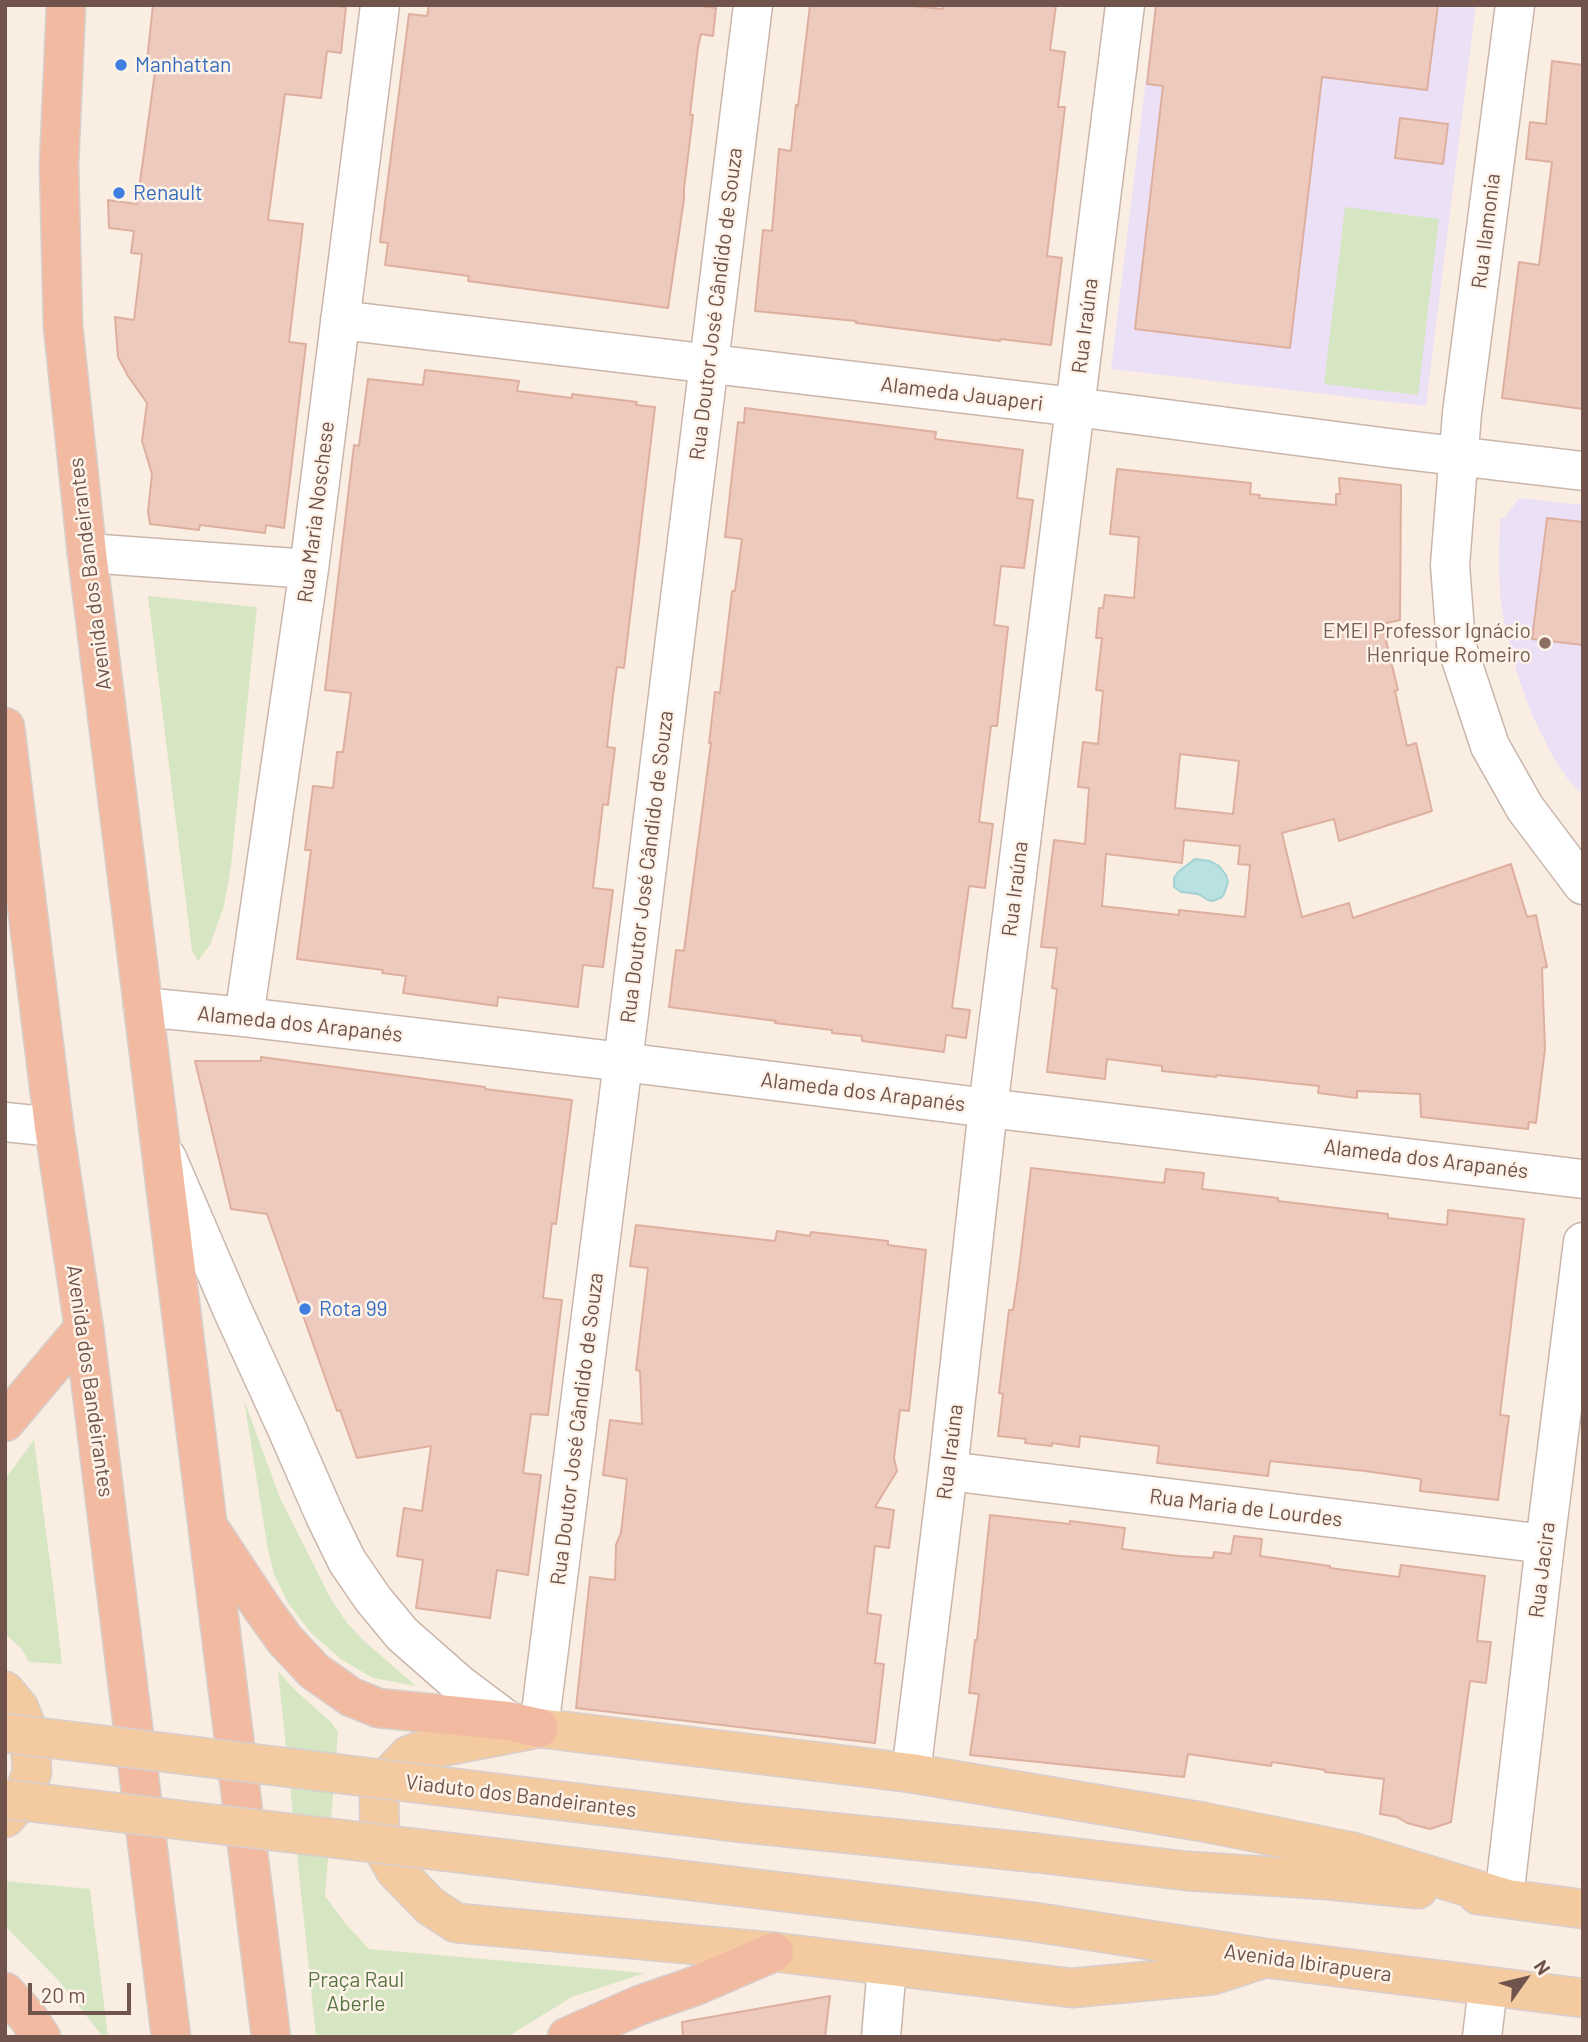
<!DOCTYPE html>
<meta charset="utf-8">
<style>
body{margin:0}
#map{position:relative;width:1588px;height:2042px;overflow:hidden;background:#faeee3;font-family:Barlow,sans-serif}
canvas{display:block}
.frame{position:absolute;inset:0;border:7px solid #70544b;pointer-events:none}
.north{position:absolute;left:1490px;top:1944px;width:70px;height:70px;-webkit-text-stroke:5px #fdf3e9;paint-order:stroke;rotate:56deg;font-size:19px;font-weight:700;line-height:28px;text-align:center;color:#70544b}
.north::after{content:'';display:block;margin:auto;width:24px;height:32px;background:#70544b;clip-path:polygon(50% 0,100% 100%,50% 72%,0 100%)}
.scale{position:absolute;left:28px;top:1983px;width:103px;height:32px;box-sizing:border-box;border:4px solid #70544b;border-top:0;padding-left:9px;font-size:21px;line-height:24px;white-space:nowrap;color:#70544b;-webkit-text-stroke:5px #fdf3e9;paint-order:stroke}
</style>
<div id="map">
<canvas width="1588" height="2042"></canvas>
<div class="frame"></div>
<div class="north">N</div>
<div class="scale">20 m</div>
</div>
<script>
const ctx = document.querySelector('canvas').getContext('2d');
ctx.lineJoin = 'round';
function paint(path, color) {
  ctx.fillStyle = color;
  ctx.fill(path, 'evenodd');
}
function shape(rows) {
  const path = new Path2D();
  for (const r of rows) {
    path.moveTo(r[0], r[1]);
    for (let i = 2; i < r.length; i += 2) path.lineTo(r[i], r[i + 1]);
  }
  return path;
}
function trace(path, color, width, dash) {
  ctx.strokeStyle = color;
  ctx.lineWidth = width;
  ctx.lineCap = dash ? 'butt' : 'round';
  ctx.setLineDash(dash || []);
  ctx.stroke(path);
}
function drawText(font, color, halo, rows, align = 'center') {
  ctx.font = font + ' Barlow,sans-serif';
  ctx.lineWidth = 5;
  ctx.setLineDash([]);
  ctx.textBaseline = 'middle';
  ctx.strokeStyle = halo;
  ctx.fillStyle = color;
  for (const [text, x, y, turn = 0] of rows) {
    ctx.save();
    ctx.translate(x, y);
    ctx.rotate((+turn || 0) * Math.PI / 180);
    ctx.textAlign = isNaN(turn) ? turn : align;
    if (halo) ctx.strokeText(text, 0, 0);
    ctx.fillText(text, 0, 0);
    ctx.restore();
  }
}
const education = shape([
 [1155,5,1476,5,1426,406,1111,369],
 [1519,498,1583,505,1583,795,1570,782,1554,759,1533,717,1518,677,1505,627,1500,594,1499,562,1500,518,1505,517]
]);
const green = shape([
 [1345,207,1439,219,1418,395,1324,384],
 [148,596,257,607,231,866,224,906,210,945,198,961,192,951],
 [244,1400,280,1498,331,1599,347,1623,364,1641,416,1686,373,1678,342,1660,311,1633,288,1603,274,1574,268,1550],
 [34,1440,54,1593,62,1664,29,1662,21,1648,5,1634,5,1479],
 [278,1671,295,1690,332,1723,338,1732,325,1896,345,1923,369,1949,645,1973,572,1997,507,2037,316,2037],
 [5,1881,90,1889,108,2037,103,2037,59,1981,5,1926]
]);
const water = shape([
 [1195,859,1210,861,1219,866,1226,875,1228,882,1224,894,1222,897,1213,901,1208,900,1198,894,1181,892,1174,887,1174,878,1178,872,1195,859]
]);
const building = shape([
 [153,5,327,5,346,7,341,53,327,51,321,98,285,94,268,220,303,224,289,342,306,344,284,528,266,525,265,533,200,525,199,530,150,524,148,511,152,474,142,441,147,403,128,376,118,357,115,317,134,320,142,254,131,253,134,231,109,228,108,200,137,204,155,72,146,70,153,5],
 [429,5,693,5,716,8,713,36,701,34,698,47,690,115,693,115,684,189,684,199,668,308,468,281,469,276,385,265,388,243,380,242,409,14,427,16,429,5],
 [810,5,902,5,943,9,943,5,1056,5,1050,50,1065,52,1058,107,1065,107,1047,256,1062,258,1051,345,1000,339,1000,341,856,323,856,321,755,311,763,230,772,231,779,149,791,151,796,105,798,106,810,5],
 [1156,5,1438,5,1427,90,1322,77,1290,348,1135,329,1163,86,1147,84,1156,5],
 [1552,61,1583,65,1583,409,1502,398,1519,262,1539,265,1552,162,1526,159,1530,122,1546,124,1552,61],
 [1400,118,1448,124,1443,164,1395,158,1400,118],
 [425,370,519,381,517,391,572,398,572,394,637,402,636,405,655,407,624,668,617,667,613,695,607,747,615,748,608,805,603,804,593,888,613,890,603,967,583,965,578,1007,498,997,497,1006,403,993,406,976,382,973,383,970,297,959,311,850,305,850,313,786,333,788,337,752,343,752,351,693,325,690,354,445,359,446,368,379,423,385,425,370],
 [745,408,936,432,935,439,1023,450,1017,498,1033,500,1024,568,1001,566,994,625,1008,627,997,726,991,726,979,822,993,824,985,888,969,886,952,1008,970,1010,966,1038,946,1035,944,1052,862,1041,862,1036,832,1033,832,1030,775,1023,776,1021,669,1007,676,950,684,951,711,743,709,743,715,692,720,693,732,591,735,591,742,539,725,537,738,422,744,423,745,408],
 [1117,469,1251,483,1250,494,1260,495,1259,498,1336,505,1336,494,1340,494,1339,478,1401,485,1400,620,1382,624,1398,690,1395,691,1407,746,1416,743,1432,811,1339,841,1334,819,1282,833,1302,917,1349,903,1353,918,1511,864,1527,917,1536,915,1547,967,1542,968,1545,1049,1536,1123,1529,1122,1528,1129,1421,1117,1420,1094,1357,1091,1357,1098,1318,1093,1319,1086,1216,1075,1216,1077,1162,1071,1162,1066,1107,1059,1105,1079,1047,1072,1057,989,1052,988,1057,948,1041,947,1054,840,1085,844,1089,788,1078,787,1083,742,1098,744,1103,691,1096,690,1102,638,1096,638,1099,608,1103,608,1105,595,1134,598,1139,537,1110,534,1117,469],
 [1180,754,1239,761,1233,814,1175,808,1180,754],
 [1184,840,1240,846,1238,864,1250,865,1245,917,1179,910,1179,915,1102,906,1106,854,1182,863,1184,840],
 [1547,518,1583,522,1583,645,1532,639,1547,518],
 [261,1057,485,1087,485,1089,572,1100,556,1224,552,1223,543,1298,562,1300,548,1415,531,1414,523,1473,541,1475,528,1575,497,1570,490,1618,416,1608,423,1560,397,1556,404,1508,422,1511,431,1446,357,1458,340,1410,337,1411,267,1214,231,1209,195,1061,261,1061,261,1057],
 [1031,1168,1164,1183,1166,1169,1204,1173,1202,1189,1278,1198,1278,1201,1388,1214,1388,1218,1447,1225,1448,1210,1524,1219,1500,1415,1509,1416,1498,1500,1420,1491,1421,1479,1365,1471,1270,1461,1268,1476,1157,1463,1159,1446,1080,1436,1079,1447,1052,1443,1052,1446,1025,1443,1026,1439,998,1436,1003,1394,999,1393,1009,1310,1013,1310,1018,1277,1031,1168],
 [636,1225,775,1241,777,1231,810,1236,811,1232,888,1241,888,1245,926,1250,909,1411,900,1410,894,1458,897,1471,875,1507,894,1510,889,1548,875,1546,867,1613,881,1615,875,1663,884,1664,875,1743,576,1708,590,1577,615,1580,616,1545,621,1533,627,1479,603,1475,610,1420,642,1424,640,1371,636,1370,648,1268,630,1266,636,1225],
 [990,1515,1070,1524,1070,1521,1125,1528,1122,1549,1179,1556,1213,1558,1214,1552,1231,1554,1234,1536,1262,1539,1260,1556,1330,1566,1330,1568,1399,1577,1401,1565,1485,1576,1477,1641,1491,1642,1486,1683,1470,1681,1451,1822,1430,1829,1407,1823,1397,1817,1380,1814,1384,1779,1325,1772,1325,1770,1272,1762,1271,1766,1188,1754,1184,1777,970,1755,979,1694,969,1693,975,1640,977,1640,990,1515],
 [830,1996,825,2037,683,2037,682,2022,830,1996]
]);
const minor = shape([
 [1515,5,1462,413,1450,565,1456,644,1490,746,1525,808,1583,885],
 [340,320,1075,407,1389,448,1583,471],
 [87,553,309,569],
 [143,1007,244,1017,623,1062,988,1108,1583,1179],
 [244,1017,309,569,380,5],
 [5,1122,54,1127],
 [167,1158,232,1309,287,1429,326,1518,347,1561,373,1599,402,1634,460,1685,508,1721],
 [948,1471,1545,1544],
 [539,1728,623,1062,753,5],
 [911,1773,948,1471,988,1108,1125,5],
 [1504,1898,1545,1544,1583,1242],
 [881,2037,887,1966],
 [1482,2037,1488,1987]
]);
const primary = shape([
 [5,1691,19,1708,30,1736,32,1772,23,1798,5,1818],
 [1037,1853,1187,1871,1328,1880,1418,1889],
 [1478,1895,1583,1909],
 [1034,1922,1265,1958,1583,1998],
 [1265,1958,1213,1975,1072,1988,774,1952,456,1923,430,1906,395,1870,380,1843,379,1800,387,1778,409,1755,420,1751,539,1728,911,1773,1203,1822,1353,1852,1504,1898]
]);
const trunk = shape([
 [66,5,59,165,63,326,87,553,271,2037],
 [5,727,54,1127,84,1328,171,2037],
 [5,1422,84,1328],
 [213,1534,262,1608,285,1640,314,1671,351,1697,378,1708,508,1721,539,1728],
 [5,1992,27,2016,41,2037],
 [567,2037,640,2005,695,1986,774,1952]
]);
const primaryBridge = shape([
 [5,1733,742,1823,1037,1853],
 [5,1799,1034,1922]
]);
const markers = [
 [121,65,7,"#3f7fe0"],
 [119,193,7,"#3f7fe0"],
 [1545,643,7,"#8d6e63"],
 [305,1309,7,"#3f7fe0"]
];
const shopNames = [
 ["Manhattan",135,65],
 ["Renault",133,193],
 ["Rota 99",319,1309]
];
const streetNames = [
 ["Rua Ilamonia",1486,231,-83],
 ["Rua Doutor José Cândido de Souza",716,304,-83],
 ["Rua Iraúna",1085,326,-83],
 ["Alameda Jauaperi",962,394,7],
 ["Rua Maria Noschese",316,512,-83],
 ["Avenida dos Bandeirantes",90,574,-97],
 ["Rua Doutor José Cândido de Souza",647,867,-83],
 ["Rua Iraúna",1015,889,-83],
 ["Alameda dos Arapanés",300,1024,6],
 ["Alameda dos Arapanés",863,1092,7],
 ["Alameda dos Arapanés",1426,1159,7],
 ["Avenida dos Bandeirantes",90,1381,82],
 ["Rua Doutor José Cândido de Souza",577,1429,-83],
 ["Rua Iraúna",950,1452,-83],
 ["Rua Maria de Lourdes",1246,1508,7],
 ["Rua Jacira",1542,1570,-83],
 ["Viaduto dos Bandeirantes",521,1796,7],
 ["Avenida Ibirapuera",1308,1963,8]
];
const educationNames = [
 ["EMEI Professor Ignácio",1531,631],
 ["Henrique Romeiro",1531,655]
];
const parkNames = [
 ["Praça Raul",356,1980],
 ["Aberle",356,2004]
];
paint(education, '#ebe0f6');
paint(green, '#d6e6c3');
paint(water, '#bae1e2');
trace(water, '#a1d1d3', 2);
paint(building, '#edcabd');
trace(building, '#deaf9f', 2);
trace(minor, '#cab5ab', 41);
trace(primary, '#d7cfcd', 41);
trace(trunk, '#d7cfcd', 41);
trace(minor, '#fff', 38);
trace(primary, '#f4caa1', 38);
trace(trunk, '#f2baa0', 38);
trace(primaryBridge, '#d7cfcd', 41, []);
trace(primaryBridge, '#f4caa1', 38);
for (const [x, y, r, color] of markers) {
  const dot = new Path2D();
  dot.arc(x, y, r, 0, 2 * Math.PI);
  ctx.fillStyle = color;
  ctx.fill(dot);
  trace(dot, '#fdf3e9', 2.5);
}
drawText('21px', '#366cbe', '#fdf3e9', shopNames, 'left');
drawText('21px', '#70544b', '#fdf3e9', streetNames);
drawText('21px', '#785e54', '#fdf3e9', educationNames, 'right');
drawText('21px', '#597544', '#fdf3e9', parkNames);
</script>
